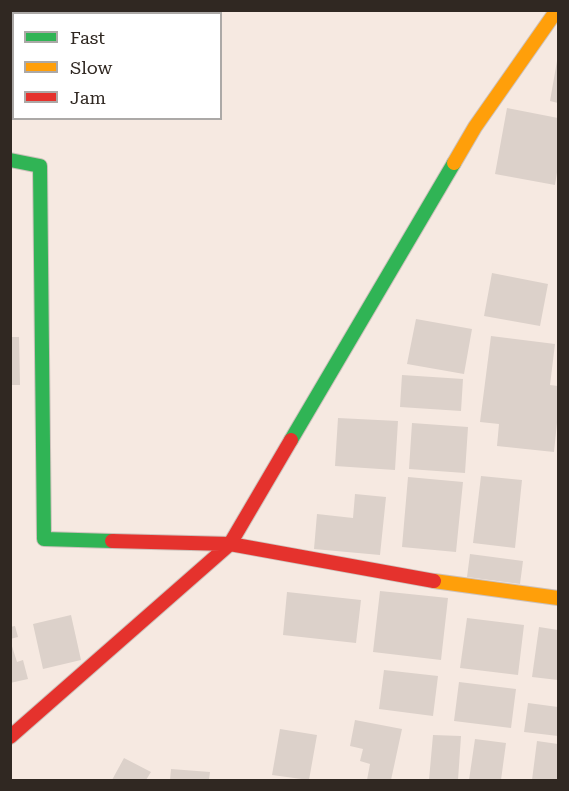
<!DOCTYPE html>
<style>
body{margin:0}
#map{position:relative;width:569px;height:791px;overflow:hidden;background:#f6e9e1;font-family:"Roboto Serif",serif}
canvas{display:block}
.frame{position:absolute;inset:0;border:12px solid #302822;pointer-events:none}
.legend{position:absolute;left:12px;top:12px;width:210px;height:108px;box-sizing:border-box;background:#fff;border:2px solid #aca9a7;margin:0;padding:8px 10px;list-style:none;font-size:18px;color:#302822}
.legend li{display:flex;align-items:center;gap:12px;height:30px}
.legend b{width:30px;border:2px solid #aca9a7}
</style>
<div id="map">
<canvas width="569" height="791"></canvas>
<div class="frame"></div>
<ul class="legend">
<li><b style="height:8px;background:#30b455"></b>Fast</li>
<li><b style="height:8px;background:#ff9f0a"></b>Slow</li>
<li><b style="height:8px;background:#e5322d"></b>Jam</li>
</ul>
</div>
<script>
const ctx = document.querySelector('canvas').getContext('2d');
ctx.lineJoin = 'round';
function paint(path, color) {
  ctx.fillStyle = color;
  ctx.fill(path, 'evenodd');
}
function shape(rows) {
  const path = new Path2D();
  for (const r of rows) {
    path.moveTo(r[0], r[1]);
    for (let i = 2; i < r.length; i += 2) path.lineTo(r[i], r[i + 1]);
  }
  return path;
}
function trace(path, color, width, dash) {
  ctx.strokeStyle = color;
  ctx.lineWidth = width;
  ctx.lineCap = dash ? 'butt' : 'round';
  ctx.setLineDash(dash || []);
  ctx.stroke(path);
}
const building = shape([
 [557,61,558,61,558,103,550,101],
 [507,108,558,118,558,166,555,185,495,174],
 [492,273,548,284,540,326,484,316],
 [416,319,472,329,464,374,407,364],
 [491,336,555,344,550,385,558,386,558,413,554,452,497,446,499,424,480,422],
 [10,337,19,337,20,385,10,385],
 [402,375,463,379,461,411,400,407],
 [338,418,398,421,395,470,335,466],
 [412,423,468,427,465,473,409,469],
 [481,476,522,480,515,548,473,543],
 [408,477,463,482,456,552,402,547],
 [355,494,386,497,380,555,314,549,317,514,353,518],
 [470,554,523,561,520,584,467,577],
 [380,591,448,598,441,660,373,652],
 [287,592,361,600,356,643,283,635],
 [71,615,81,660,43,669,33,624],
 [467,618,524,625,518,675,460,668],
 [15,626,18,637,10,639,10,627],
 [539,627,558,630,558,680,532,677],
 [10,640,17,662,23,660,28,679,10,683],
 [384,670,438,676,433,716,379,709],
 [459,682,516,689,511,728,454,721],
 [528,703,558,707,558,736,524,732],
 [355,720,402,729,391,780,367,780,370,764,360,761,363,749,350,746],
 [280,729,317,735,309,780,272,775],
 [433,735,461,736,458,780,429,780],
 [475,739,506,743,501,780,469,780],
 [537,741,558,744,558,780,532,780],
 [124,758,151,772,146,780,112,780],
 [171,769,210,772,209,780,170,780]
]);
const fast = shape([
 [10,160,40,166,44,539,112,541],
 [291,440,454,163]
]);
const slow = shape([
 [454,163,475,127,557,10],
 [434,581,558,598]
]);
const jam = shape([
 [112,541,230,544,434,581],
 [10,737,230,544,291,440]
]);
paint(building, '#dcd1ca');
trace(fast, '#ccc1bb', 16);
trace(slow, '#ccc1bb', 16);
trace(jam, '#ccc1bb', 16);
trace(fast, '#30b455', 14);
trace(slow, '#ff9f0a', 14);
trace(jam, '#e5322d', 14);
</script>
